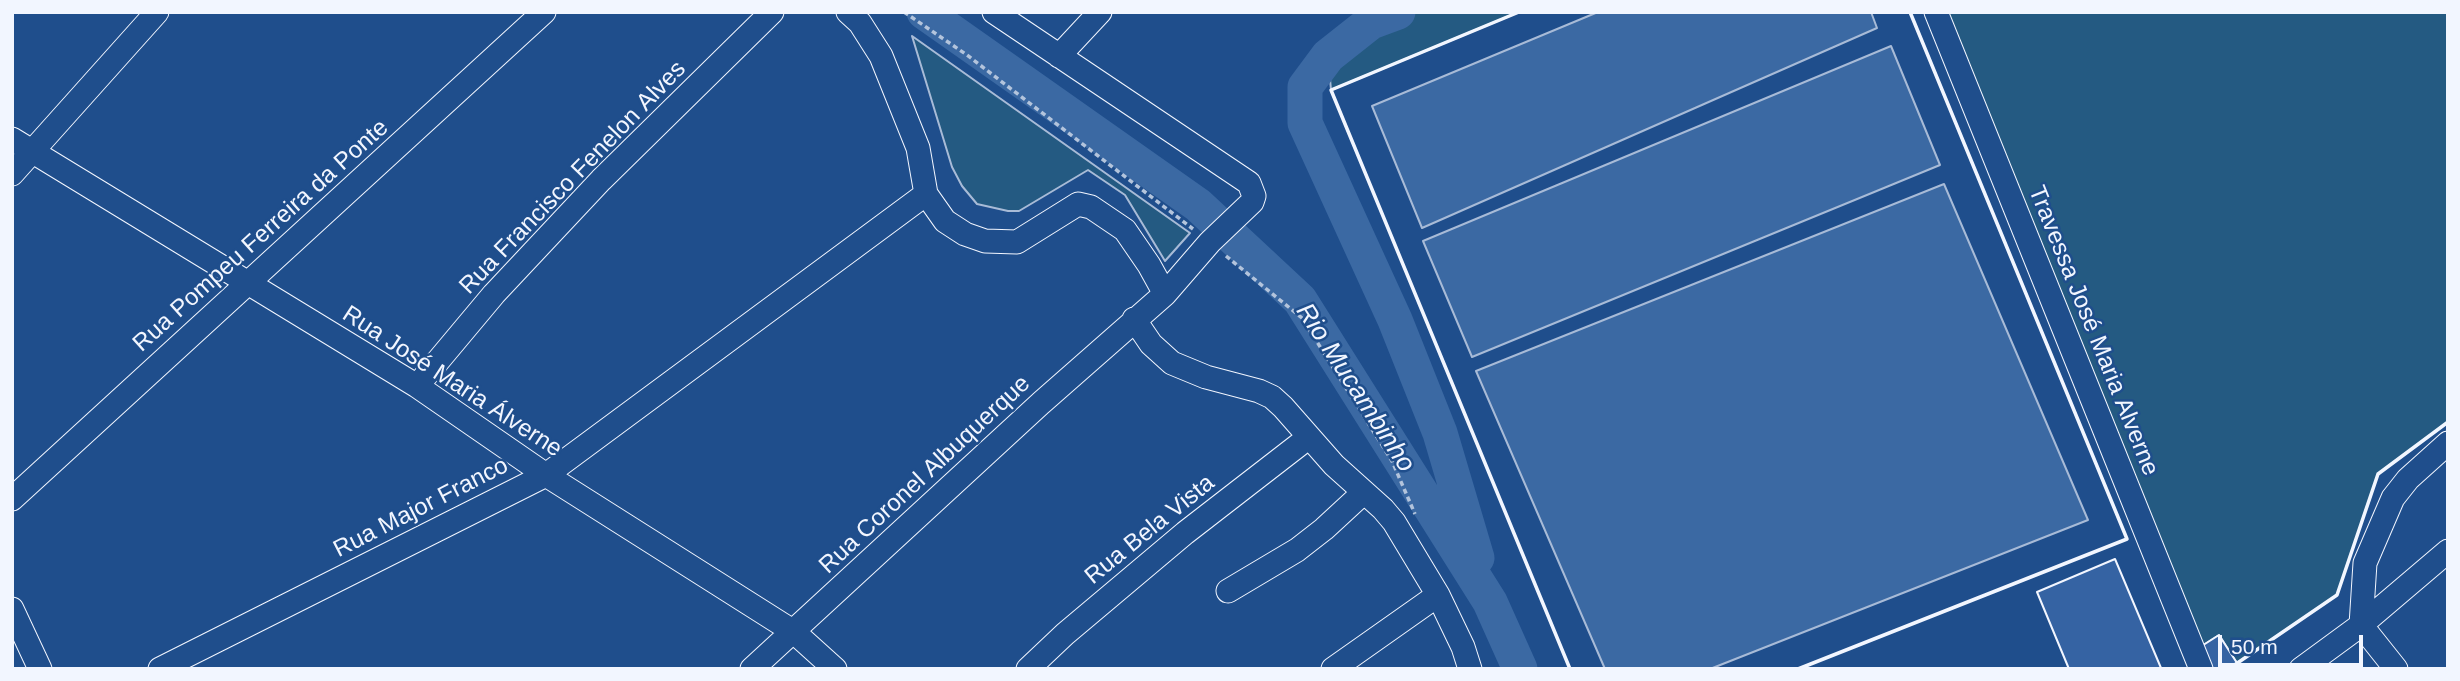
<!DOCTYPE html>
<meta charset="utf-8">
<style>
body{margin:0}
#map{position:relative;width:2460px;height:681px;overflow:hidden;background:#1f4e8c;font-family:Helvetica,sans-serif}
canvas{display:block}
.frame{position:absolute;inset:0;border:14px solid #f2f6ff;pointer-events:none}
.scale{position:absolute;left:2218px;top:635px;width:145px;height:32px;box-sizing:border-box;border:4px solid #f2f6ff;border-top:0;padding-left:9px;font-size:21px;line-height:24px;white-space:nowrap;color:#f2f6ff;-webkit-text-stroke:5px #1f4e8c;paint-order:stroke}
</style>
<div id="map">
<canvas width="2460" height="681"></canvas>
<div class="frame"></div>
<div class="scale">50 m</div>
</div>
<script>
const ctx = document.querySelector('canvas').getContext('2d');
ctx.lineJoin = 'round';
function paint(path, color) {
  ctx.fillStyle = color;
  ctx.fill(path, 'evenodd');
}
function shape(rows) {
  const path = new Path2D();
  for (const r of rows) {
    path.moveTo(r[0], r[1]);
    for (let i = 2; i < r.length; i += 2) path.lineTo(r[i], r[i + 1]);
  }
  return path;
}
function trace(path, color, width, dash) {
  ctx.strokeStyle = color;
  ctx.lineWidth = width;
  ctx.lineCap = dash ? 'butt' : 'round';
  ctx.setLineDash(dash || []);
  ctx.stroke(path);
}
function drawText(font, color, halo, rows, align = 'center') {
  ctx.font = font + ' Helvetica,sans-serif';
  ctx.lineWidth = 5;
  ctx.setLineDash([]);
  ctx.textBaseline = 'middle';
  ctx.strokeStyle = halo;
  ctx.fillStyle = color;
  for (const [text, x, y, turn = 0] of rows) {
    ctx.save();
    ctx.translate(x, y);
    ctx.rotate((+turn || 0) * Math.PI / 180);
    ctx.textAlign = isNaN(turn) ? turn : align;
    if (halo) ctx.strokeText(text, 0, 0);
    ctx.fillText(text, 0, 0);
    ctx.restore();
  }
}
const green = shape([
 [1398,12,1519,12,1331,90,1328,56,1371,22,1398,12],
 [1936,12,2448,12,2448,422,2378,474,2337,595,2237,663,2219,635,2197,649,1936,12],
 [912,36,1190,233,1165,261,1125,195,1088,170,1019,211,1008,211,977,204,962,186,952,167,912,36]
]);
const water = shape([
 [1598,12,1871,12,1877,28,1422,228,1372,106,1598,12],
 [1891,46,1940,165,1472,357,1423,241,1891,46],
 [1944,184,2088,520,1710,669,1605,669,1476,371,1944,184]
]);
const river = shape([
 [924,12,1198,205,1300,300,1490,602,1520,669],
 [1398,12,1371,22,1328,56,1305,87,1305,123,1395,320,1440,433,1477,558]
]);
const building = shape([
 [2115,559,2161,668,2069,669,2037,592,2115,559],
 [2219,635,2237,663,2229,669,2209,669,2197,649,2219,635]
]);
const path = shape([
 [904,12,967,55,1193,229],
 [1226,256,1302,318,1392,461,1415,514]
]);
const minor = shape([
 [848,12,860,23,881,56,918,148,926,194,945,221,965,234,985,241,1017,242,1078,204,1091,207,1125,230,1149,265,1165,294],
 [1936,12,2201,669],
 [1059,56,1100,12],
 [12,139,417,386,546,475,794,632,835,669],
 [12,174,157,12],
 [1134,319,1151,344,1172,363,1206,377,1259,391,1272,397,1283,407,1334,465,1383,509,1394,522,1438,595,1463,647,1470,669],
 [417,386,494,294,601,180,772,12],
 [12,499,544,12],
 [1228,591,1297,550,1324,529,1363,493],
 [12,609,40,669],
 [160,669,546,475,926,194],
 [752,669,1041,403,1165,294,1210,242,1252,202,1254,196,1249,183,994,12],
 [1028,669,1065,634,1185,533,1309,437],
 [1333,669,1438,595],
 [2301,669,2361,625,2448,551],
 [2396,669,2361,625,2365,563,2393,498,2408,479,2448,443]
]);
const wall = shape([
 [1519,12,1331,90,1570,669],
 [2233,666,2337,595,2378,474,2448,422],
 [1798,669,2127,539,1910,12]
]);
const streetNames = [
 ["Rua Francisco Fenelon Alves",573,178,-46],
 ["Rua Pompeu Ferreira da Ponte",261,236,-42],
 ["Travessa José Maria Alverne",2093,331,68],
 ["Rua José Maria Álverne",452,382,33],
 ["Rua Coronel Albuquerque",925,475,-43],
 ["Rua Major Franco",421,508,-27],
 ["Rua Bela Vista",1150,530,-39]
];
const waterNames = [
 ["Rio Mucambinho",1355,388,57]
];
paint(green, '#245a82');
trace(green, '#a8bbd7', 2);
paint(water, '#3b69a3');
trace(water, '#a8bbd7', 2);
trace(river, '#3b69a3', 35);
paint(building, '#3563a3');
trace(building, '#f2f6ff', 2);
trace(minor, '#f2f6ff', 25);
trace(path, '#b3c4dc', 3.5, [5, 3.5]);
trace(minor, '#1f4e8c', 23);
trace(wall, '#f2f6ff', 3.5);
drawText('24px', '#f2f6ff', '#1f4e8c', streetNames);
drawText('italic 26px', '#f2f6ff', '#1f4e8c', waterNames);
</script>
